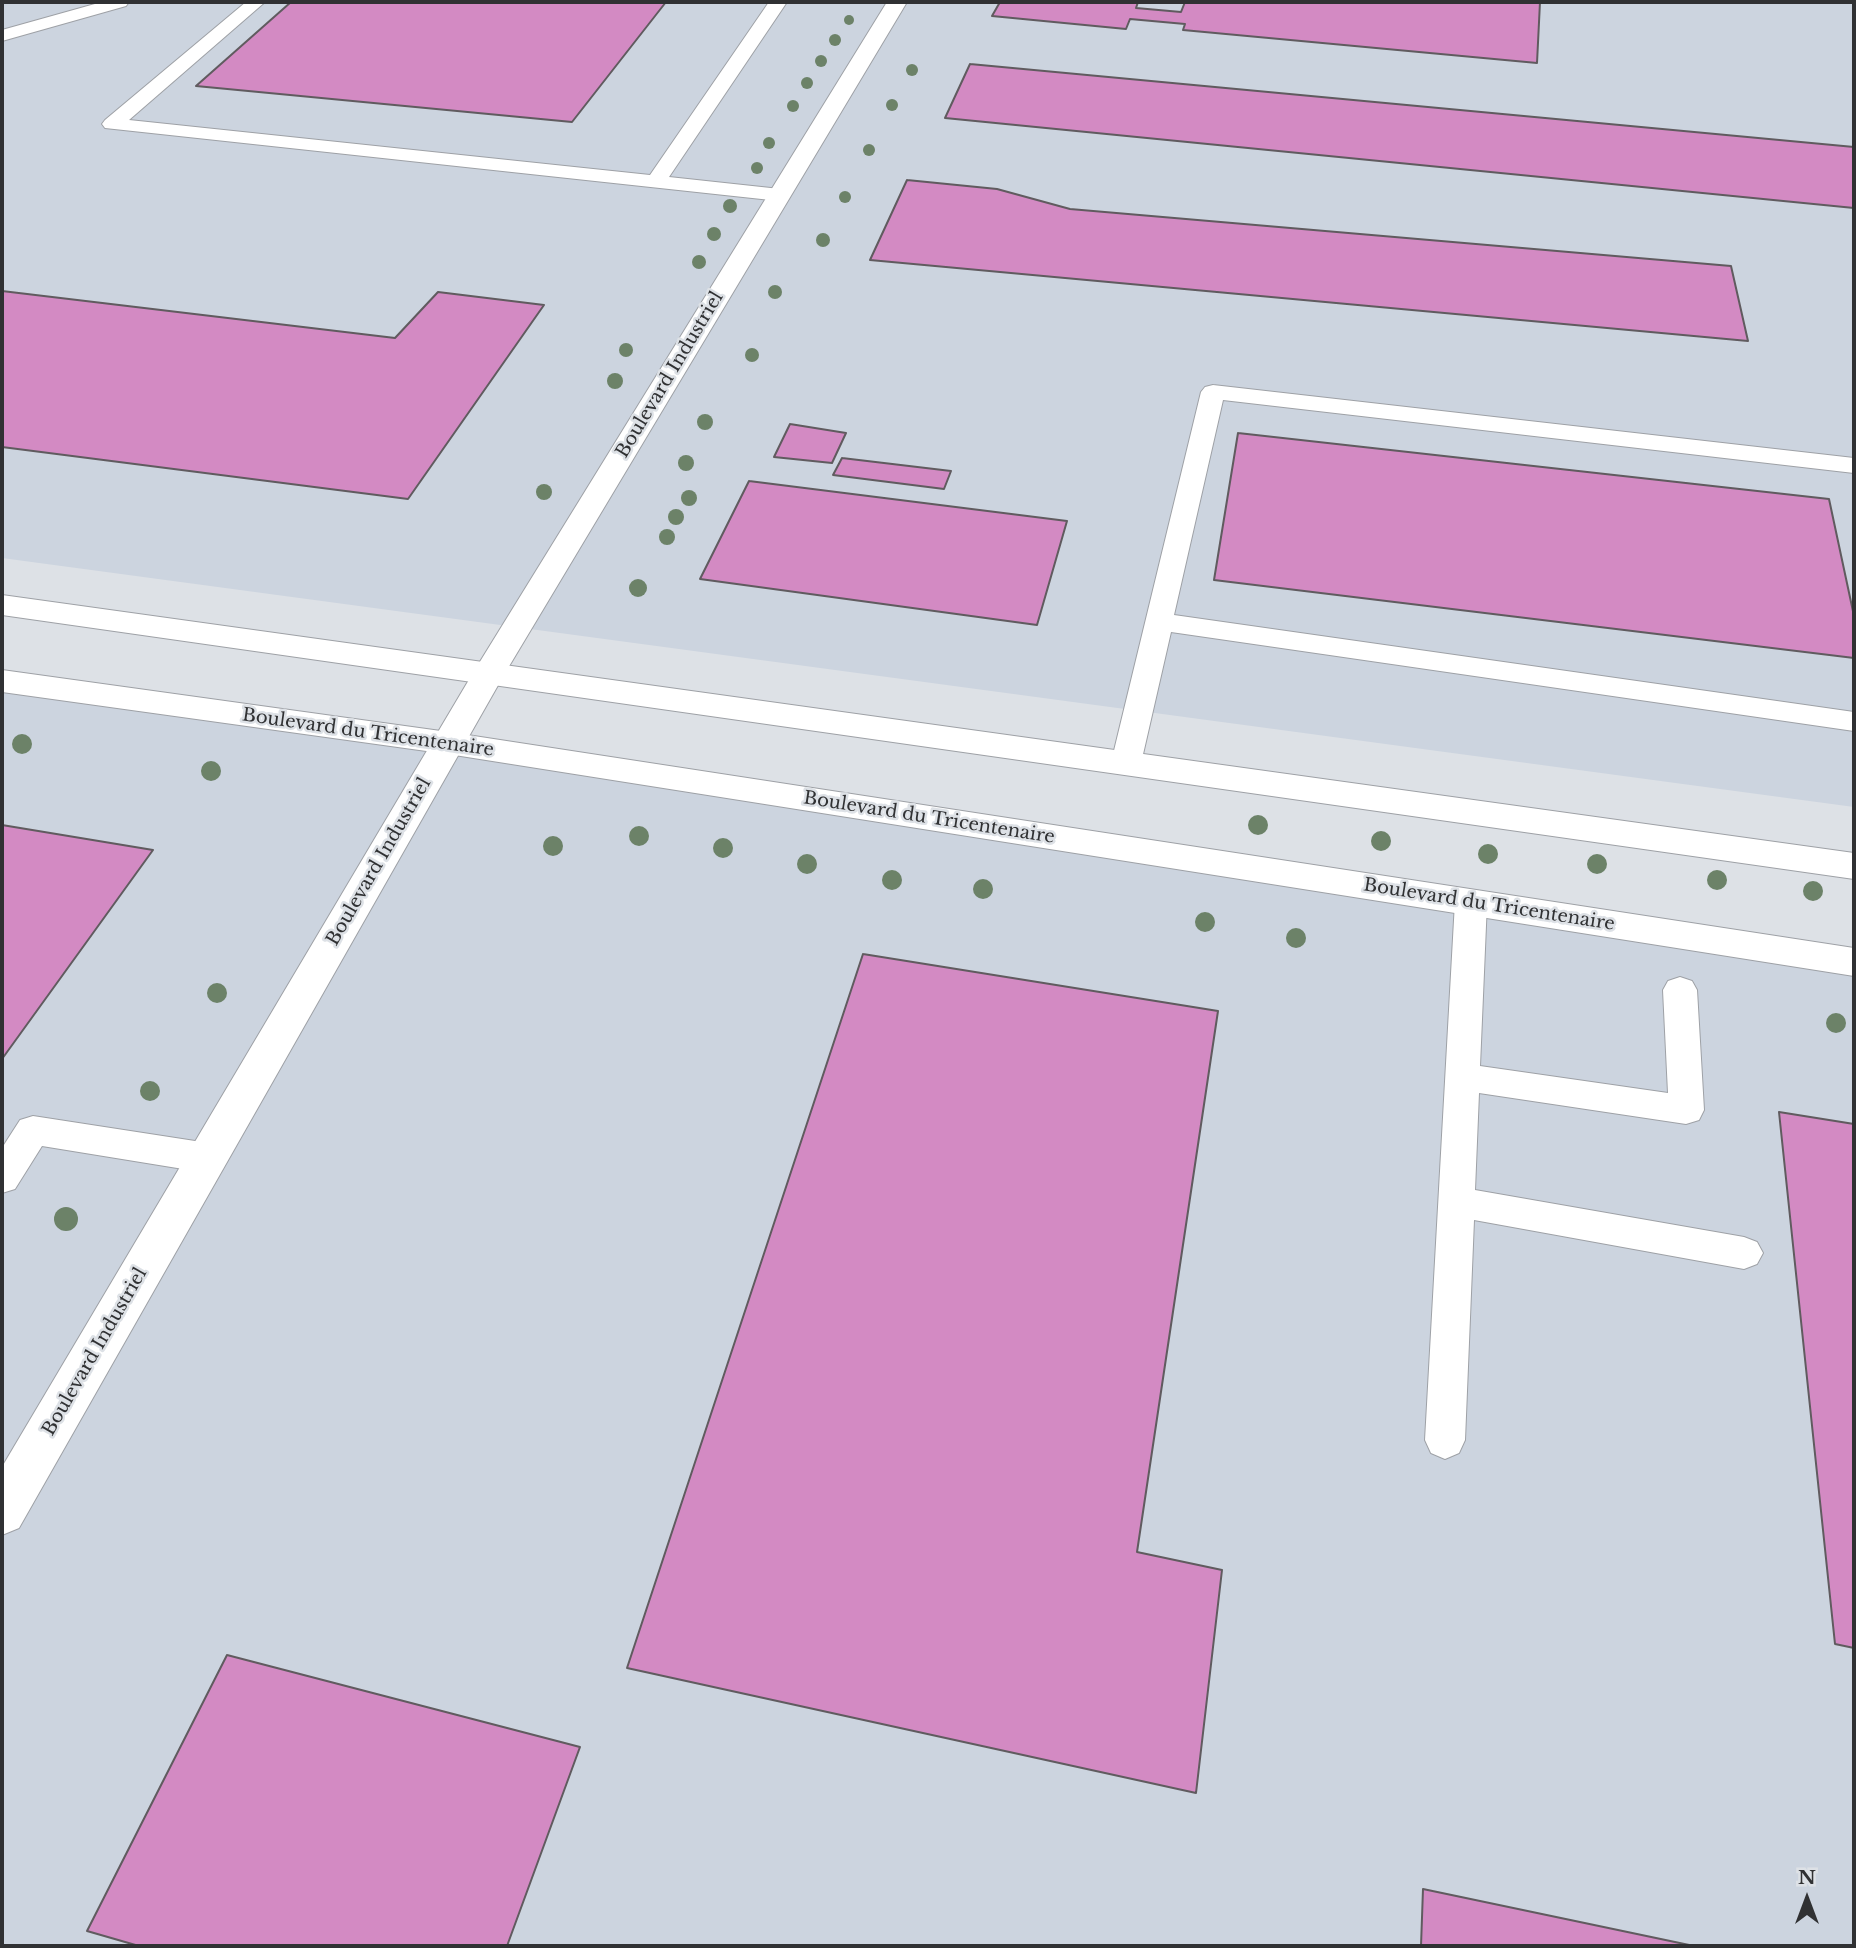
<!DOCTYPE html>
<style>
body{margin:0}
#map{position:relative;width:1856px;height:1948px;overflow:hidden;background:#dde1e6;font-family:"Libre Baskerville",serif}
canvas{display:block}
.frame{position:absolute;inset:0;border:4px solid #303133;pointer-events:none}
.north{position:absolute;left:1772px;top:1864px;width:70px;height:70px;-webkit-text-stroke:5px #dde1e6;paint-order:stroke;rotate:0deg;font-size:19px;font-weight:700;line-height:28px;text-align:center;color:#303133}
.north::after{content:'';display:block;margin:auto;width:24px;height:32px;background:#303133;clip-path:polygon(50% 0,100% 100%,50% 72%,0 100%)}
</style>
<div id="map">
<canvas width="1856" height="1948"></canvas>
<div class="frame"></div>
<div class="north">N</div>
</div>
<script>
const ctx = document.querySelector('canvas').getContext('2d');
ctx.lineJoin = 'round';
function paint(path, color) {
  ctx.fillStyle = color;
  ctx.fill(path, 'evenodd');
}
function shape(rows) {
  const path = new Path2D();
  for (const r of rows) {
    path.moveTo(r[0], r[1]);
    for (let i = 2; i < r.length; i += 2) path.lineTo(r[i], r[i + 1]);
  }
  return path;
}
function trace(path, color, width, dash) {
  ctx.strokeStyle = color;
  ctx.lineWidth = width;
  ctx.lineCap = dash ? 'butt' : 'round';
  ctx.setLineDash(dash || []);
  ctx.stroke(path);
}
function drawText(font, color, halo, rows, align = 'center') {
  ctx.font = font + ' "Libre Baskerville",serif';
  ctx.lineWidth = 5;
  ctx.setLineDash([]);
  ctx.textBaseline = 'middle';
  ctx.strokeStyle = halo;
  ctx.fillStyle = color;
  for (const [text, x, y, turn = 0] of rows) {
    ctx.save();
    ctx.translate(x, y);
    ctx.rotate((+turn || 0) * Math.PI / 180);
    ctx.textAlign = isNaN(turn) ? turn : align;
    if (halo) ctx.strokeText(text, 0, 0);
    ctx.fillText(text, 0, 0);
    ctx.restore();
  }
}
const built = shape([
 [2,2,1854,2,1854,807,2,558],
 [2,681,448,743,1854,962,1854,1946,2,1946]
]);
const building = shape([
 [291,2,666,2,572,122,196,86,291,2],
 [1000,2,1138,2,1136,8,1181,12,1185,2,1540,2,1537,63,1183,30,1185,24,1130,19,1126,29,992,16,1000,2],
 [970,64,1854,147,1854,208,945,118,970,64],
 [907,180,997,189,1070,209,1731,266,1748,341,870,260,907,180],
 [2,291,395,338,438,292,544,305,408,499,2,447,2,291],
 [790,424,846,433,832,463,774,457,790,424],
 [1238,433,1829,499,1854,616,1854,658,1214,580,1238,433],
 [842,458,951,471,944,489,833,475,842,458],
 [749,481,1067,521,1037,625,700,579,749,481],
 [2,825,153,850,2,1059,2,825],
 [863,954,1218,1011,1137,1552,1222,1570,1196,1793,627,1668,863,954],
 [1779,1112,1854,1124,1854,1648,1835,1644,1779,1112],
 [227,1655,580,1747,507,1946,139,1946,87,1931,227,1655],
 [1423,1889,1694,1946,1421,1946,1423,1889]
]);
const service = shape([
 [102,2,129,2,126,6,2,41,2,30,102,2],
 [246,2,265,2,129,120,650,175,769,2,787,2,669,177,780,189,787,191,790,195,787,199,780,201,105,128,102,124,105,120,246,2],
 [1213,385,1854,458,1854,473,1223,400,1174,615,1854,712,1854,731,1171,632,1141,763,1137,770,1126,773,1115,770,1111,763,1201,392,1205,387,1213,385],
 [1471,890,1482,894,1487,902,1480,1066,1668,1093,1663,990,1668,981,1680,977,1692,981,1697,990,1704,1110,1699,1120,1686,1124,1479,1093,1475,1190,1744,1237,1757,1242,1763,1253,1757,1264,1744,1269,1474,1220,1465,1440,1459,1453,1445,1459,1431,1453,1425,1440,1455,902,1460,894,1471,890],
 [33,1116,208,1143,221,1148,226,1158,221,1168,208,1173,42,1146,15,1189,2,1193,2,1148,20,1120,33,1116]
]);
const minor = shape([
 [887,2,907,2,505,673,19,1528,2,1535,2,1467,473,673,887,2]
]);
const tertiary = shape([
 [2,595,1854,853,1854,879,2,615,2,595],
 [2,670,448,732,1854,948,1854,976,448,754,2,692,2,670]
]);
const trees = [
 [849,20,5],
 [835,40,6],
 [821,61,6],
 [912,70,6],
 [807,83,6],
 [892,105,6],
 [793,106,6],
 [769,143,6],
 [869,150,6],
 [757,168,6],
 [845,197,6],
 [730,206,7],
 [714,234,7],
 [823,240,7],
 [699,262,7],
 [775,292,7],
 [626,350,7],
 [752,355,7],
 [615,381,8],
 [705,422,8],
 [686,463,8],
 [544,492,8],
 [689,498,8],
 [676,517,8],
 [667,537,8],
 [638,588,9],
 [22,744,10],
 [211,771,10],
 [1258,825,10],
 [639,836,10],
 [1381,841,10],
 [553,846,10],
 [723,848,10],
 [1488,854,10],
 [807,864,10],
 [1597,864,10],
 [892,880,10],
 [1717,880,10],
 [983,889,10],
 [1813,891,10],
 [1205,922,10],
 [1296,938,10],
 [217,993,10],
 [1836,1023,10],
 [150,1091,10],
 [66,1219,12]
];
const streetNames = [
 ["Boulevard Industriel",670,375,-59],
 ["Boulevard du Tricentenaire",368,733,8],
 ["Boulevard du Tricentenaire",929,818,9],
 ["Boulevard Industriel",379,862,-60],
 ["Boulevard du Tricentenaire",1489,905,9],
 ["Boulevard Industriel",95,1352,-60]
];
paint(built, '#ccd4df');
paint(building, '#d38ac3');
trace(building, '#605b5f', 2);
trace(service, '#9ea1a6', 2);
trace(minor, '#9ea1a6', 2);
trace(tertiary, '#9ea1a6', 2);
paint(service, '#fff');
paint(minor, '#fff');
paint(tertiary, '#fff');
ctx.fillStyle = '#6c8268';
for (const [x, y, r] of trees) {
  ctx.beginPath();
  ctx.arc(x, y, r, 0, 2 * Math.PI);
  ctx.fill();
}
drawText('18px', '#303133', '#dde1e6', streetNames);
</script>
